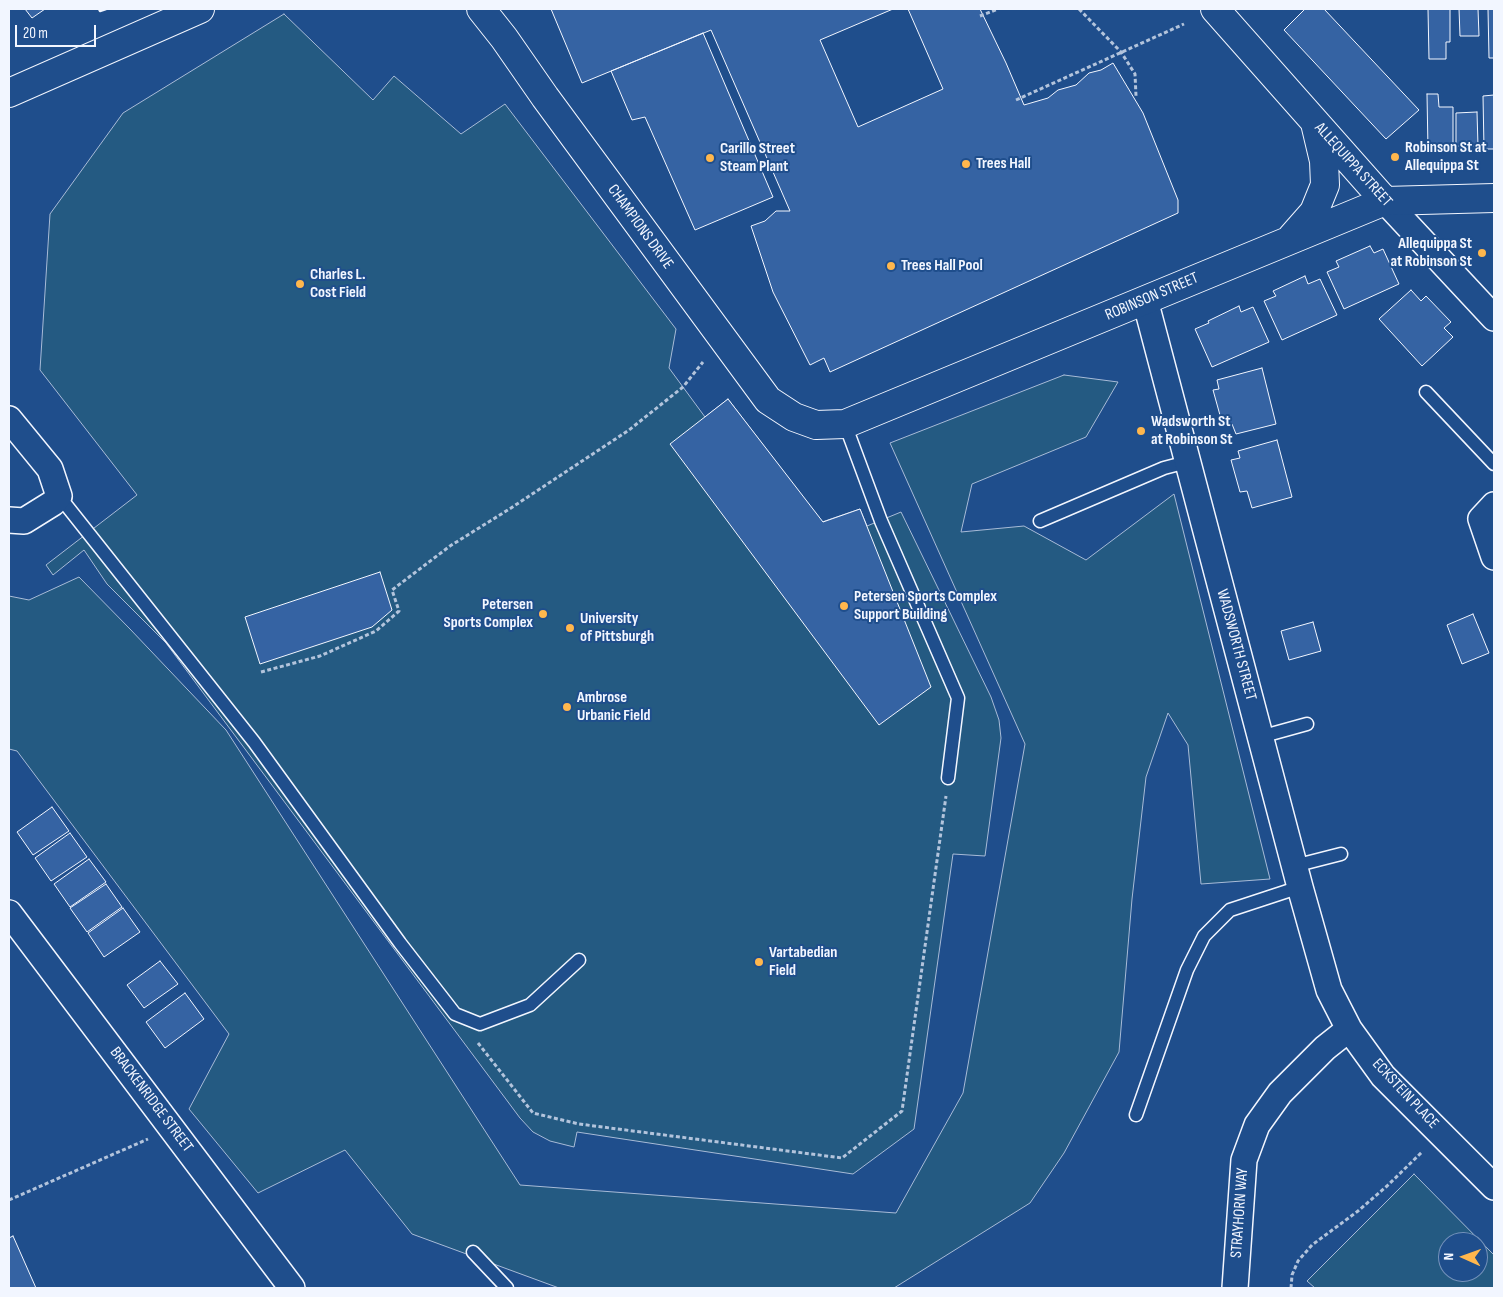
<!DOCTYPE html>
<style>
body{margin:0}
#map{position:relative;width:1503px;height:1297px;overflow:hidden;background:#1f4e8c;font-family:"Sofia Sans Condensed",sans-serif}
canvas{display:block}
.frame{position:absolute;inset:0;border:10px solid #f2f6ff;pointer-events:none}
.north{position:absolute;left:1438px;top:1232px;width:50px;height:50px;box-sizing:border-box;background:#1f4e8c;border:1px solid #7391ba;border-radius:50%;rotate:272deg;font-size:14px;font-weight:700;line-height:20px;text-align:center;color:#f2f6ff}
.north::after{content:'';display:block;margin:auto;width:18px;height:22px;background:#ffb74d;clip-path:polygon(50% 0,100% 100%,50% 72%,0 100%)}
.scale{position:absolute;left:15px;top:25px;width:81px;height:22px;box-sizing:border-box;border:2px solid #f2f6ff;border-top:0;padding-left:6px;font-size:15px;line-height:18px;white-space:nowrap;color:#f2f6ff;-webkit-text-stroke:4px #1f4e8c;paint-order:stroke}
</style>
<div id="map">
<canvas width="1503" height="1297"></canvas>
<div class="frame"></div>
<div class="north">N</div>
<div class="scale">20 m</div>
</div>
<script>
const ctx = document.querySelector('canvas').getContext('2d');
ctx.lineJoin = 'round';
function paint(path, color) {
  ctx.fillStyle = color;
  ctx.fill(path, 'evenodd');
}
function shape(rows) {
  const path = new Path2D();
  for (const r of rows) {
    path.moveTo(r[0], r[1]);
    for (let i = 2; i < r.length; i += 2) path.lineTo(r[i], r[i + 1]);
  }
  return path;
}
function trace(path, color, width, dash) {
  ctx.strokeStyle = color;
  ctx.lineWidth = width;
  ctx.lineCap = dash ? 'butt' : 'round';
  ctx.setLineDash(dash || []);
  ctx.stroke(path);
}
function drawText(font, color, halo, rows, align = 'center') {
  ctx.font = font + ' "Sofia Sans Condensed",sans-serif';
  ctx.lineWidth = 4;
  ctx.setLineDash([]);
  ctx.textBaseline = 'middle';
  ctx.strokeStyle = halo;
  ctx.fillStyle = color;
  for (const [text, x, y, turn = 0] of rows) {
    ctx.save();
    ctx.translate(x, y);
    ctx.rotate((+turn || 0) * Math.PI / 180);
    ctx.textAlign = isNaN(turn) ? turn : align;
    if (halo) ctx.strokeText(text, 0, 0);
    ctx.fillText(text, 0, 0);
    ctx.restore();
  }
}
const green = shape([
 [284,14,373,100,394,76,461,134,505,104,676,329,669,368,705,417,728,399,822,522,860,509,867,526,901,512,991,697,999,720,1001,738,985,856,953,854,914,1129,853,1174,577,1132,574,1147,550,1141,533,1132,520,1118,166,643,107,584,84,550,53,575,46,565,137,495,40,370,50,214,123,113,284,14],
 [1064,375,1118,382,1086,437,972,484,961,532,1024,526,1086,560,1174,494,1270,879,1201,884,1188,745,1168,713,1146,777,1132,899,1119,1052,1064,1153,1030,1203,894,1288,559,1288,412,1234,345,1150,258,1193,189,1109,229,1034,17,751,9,749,9,596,29,600,79,577,130,629,226,730,520,1185,896,1213,963,1093,1025,744,890,443,1064,375],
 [1414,1174,1494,1255,1494,1288,1315,1288,1307,1281,1414,1174],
 [1448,1242,1478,1242,1478,1272,1448,1272,1448,1242]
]);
const building = shape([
 [25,9,45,9,32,18,25,9],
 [551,9,893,9,820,40,858,127,943,89,908,9,980,9,1006,63,1024,105,1048,98,1058,90,1076,85,1089,73,1101,70,1113,63,1143,113,1178,200,1178,213,830,372,824,358,810,365,773,292,751,226,765,221,776,211,790,211,711,30,582,83,551,9],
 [1305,9,1324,9,1419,110,1386,139,1284,30,1305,9],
 [1428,9,1450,9,1450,42,1446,42,1446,59,1429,59,1428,9],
 [1459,9,1478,9,1479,36,1460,36,1459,9],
 [1488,9,1494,9,1494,58,1489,58,1488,9],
 [703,33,773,197,695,230,645,117,632,120,611,71,703,33],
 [1427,94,1438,94,1439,107,1453,107,1453,150,1428,150,1427,94],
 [1494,95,1494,149,1484,149,1483,96,1494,95],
 [1477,112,1478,146,1456,146,1456,113,1477,112],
 [1370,246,1374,253,1383,249,1399,284,1344,309,1327,272,1339,267,1336,261,1370,246],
 [1305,276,1308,284,1320,279,1337,315,1282,340,1264,301,1276,296,1273,291,1305,276],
 [1411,290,1421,301,1426,296,1451,322,1444,328,1453,337,1422,366,1379,319,1411,290],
 [1239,306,1241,312,1253,307,1269,342,1212,367,1195,329,1209,323,1208,321,1239,306],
 [1262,368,1276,424,1236,434,1232,424,1223,426,1213,390,1219,389,1217,380,1262,368],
 [728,399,823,522,860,509,931,687,879,725,670,444,728,399],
 [1277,440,1292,497,1252,508,1247,491,1240,492,1231,460,1240,458,1238,451,1277,440],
 [380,572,392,610,372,627,260,664,245,617,380,572],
 [1473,614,1489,653,1462,664,1447,625,1473,614],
 [1313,622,1321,651,1289,660,1281,631,1313,622],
 [52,807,69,831,33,855,17,832,52,807],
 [70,833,87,857,51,881,35,858,70,833],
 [89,859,106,882,70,907,54,884,89,859],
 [106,884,122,907,87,932,70,908,106,884],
 [123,908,140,932,104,957,88,933,123,908],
 [160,961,178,984,144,1008,127,985,160,961],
 [185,993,204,1019,165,1048,146,1022,185,993],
 [13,1236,36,1288,9,1288,9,1238,13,1236]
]);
const path = shape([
 [1079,9,1121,52,1135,74,1136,96],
 [980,16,998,9],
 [1016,100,1184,24],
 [261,672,320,656,376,631,399,611,392,590,450,546,511,508,629,430,683,387,703,362],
 [478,1043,533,1113,579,1124,842,1158,902,1111,946,796],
 [9,1200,148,1139],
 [1291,1288,1292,1275,1298,1261,1312,1245,1358,1211,1387,1186,1422,1152]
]);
const service = shape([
 [1426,392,1494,464],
 [845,424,881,521,958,698,948,778],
 [59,496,254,742,400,943,455,1014,480,1024,530,1005,579,960],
 [1040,521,1164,468,1187,462],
 [1260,737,1307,724],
 [1294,866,1341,854],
 [1136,1115,1187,970,1204,936,1230,910,1300,887],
 [473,1252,507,1288]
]);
const minor = shape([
 [1385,201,1494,318],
 [1145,300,1300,887,1329,990,1349,1029,1383,1076,1494,1187],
 [9,419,50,469,59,496,53,503,24,521,9,520],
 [1494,505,1481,519,1494,557],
 [9,913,292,1288],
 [1235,1288,1244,1160,1257,1125,1280,1093,1325,1048,1349,1029]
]);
const tertiary = shape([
 [481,9,504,38,545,97,768,400,794,417,816,425,845,424,1385,201,1494,198],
 [1215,9,1385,201],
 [9,93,200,9],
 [1292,237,1314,212,1325,185,1324,161,1315,123]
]);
const wall = shape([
 [99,9,100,11,106,9]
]);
const markers = [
 [1395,157,5,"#ffb74d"],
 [710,158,5,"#ffb74d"],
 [966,164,5,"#ffb74d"],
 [1482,253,5,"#ffb74d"],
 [891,266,5,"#ffb74d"],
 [300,284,5,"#ffb74d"],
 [1141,431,5,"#ffb74d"],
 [844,606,5,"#ffb74d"],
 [543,614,5,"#ffb74d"],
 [570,628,5,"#ffb74d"],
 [567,707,5,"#ffb74d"],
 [759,962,5,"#ffb74d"]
];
const poiNames = [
 ["Robinson St at",1405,148],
 ["Allequippa St",1405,166],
 ["Carillo Street",720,149],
 ["Steam Plant",720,167],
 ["Trees Hall",976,164],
 ["Allequippa St",1472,244,"right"],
 ["at Robinson St",1472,262,"right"],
 ["Trees Hall Pool",901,266],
 ["Charles L.",310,275],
 ["Cost Field",310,293],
 ["Wadsworth St",1151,422],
 ["at Robinson St",1151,440],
 ["Petersen Sports Complex",854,597],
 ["Support Building",854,615],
 ["Petersen",533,605,"right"],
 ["Sports Complex",533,623,"right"],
 ["University",580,619],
 ["of Pittsburgh",580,637],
 ["Ambrose",577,698],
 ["Urbanic Field",577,716],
 ["Vartabedian",769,953],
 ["Field",769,971]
];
const streetNames = [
 ["ALLEQUIPPA STREET",1353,165,48],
 ["CHAMPIONS DRIVE",640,227,54],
 ["ROBINSON STREET",1152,297,-23],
 ["WADSWORTH STREET",1236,645,75],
 ["ECKSTEIN PLACE",1405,1094,47],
 ["BRACKENRIDGE STREET",151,1100,53],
 ["STRAYHORN WAY",1240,1213,-86]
];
paint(green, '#245a82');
trace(green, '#a8bbd7', 1);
paint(building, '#3563a3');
trace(building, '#f2f6ff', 1);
trace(service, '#f2f6ff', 15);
trace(minor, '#f2f6ff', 28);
trace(tertiary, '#f2f6ff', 30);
trace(path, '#b3c4dc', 3, [4, 2.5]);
trace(service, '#1f4e8c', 12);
trace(minor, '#1f4e8c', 25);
trace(tertiary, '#1f4e8c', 28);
trace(wall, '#f2f6ff', 2.5);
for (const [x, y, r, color] of markers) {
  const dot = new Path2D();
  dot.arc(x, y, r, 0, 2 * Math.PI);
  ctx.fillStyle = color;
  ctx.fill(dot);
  trace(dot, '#1f4e8c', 2);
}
drawText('bold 16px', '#f2f6ff', '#1f4e8c', poiNames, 'left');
drawText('16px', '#f2f6ff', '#1f4e8c', streetNames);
</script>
